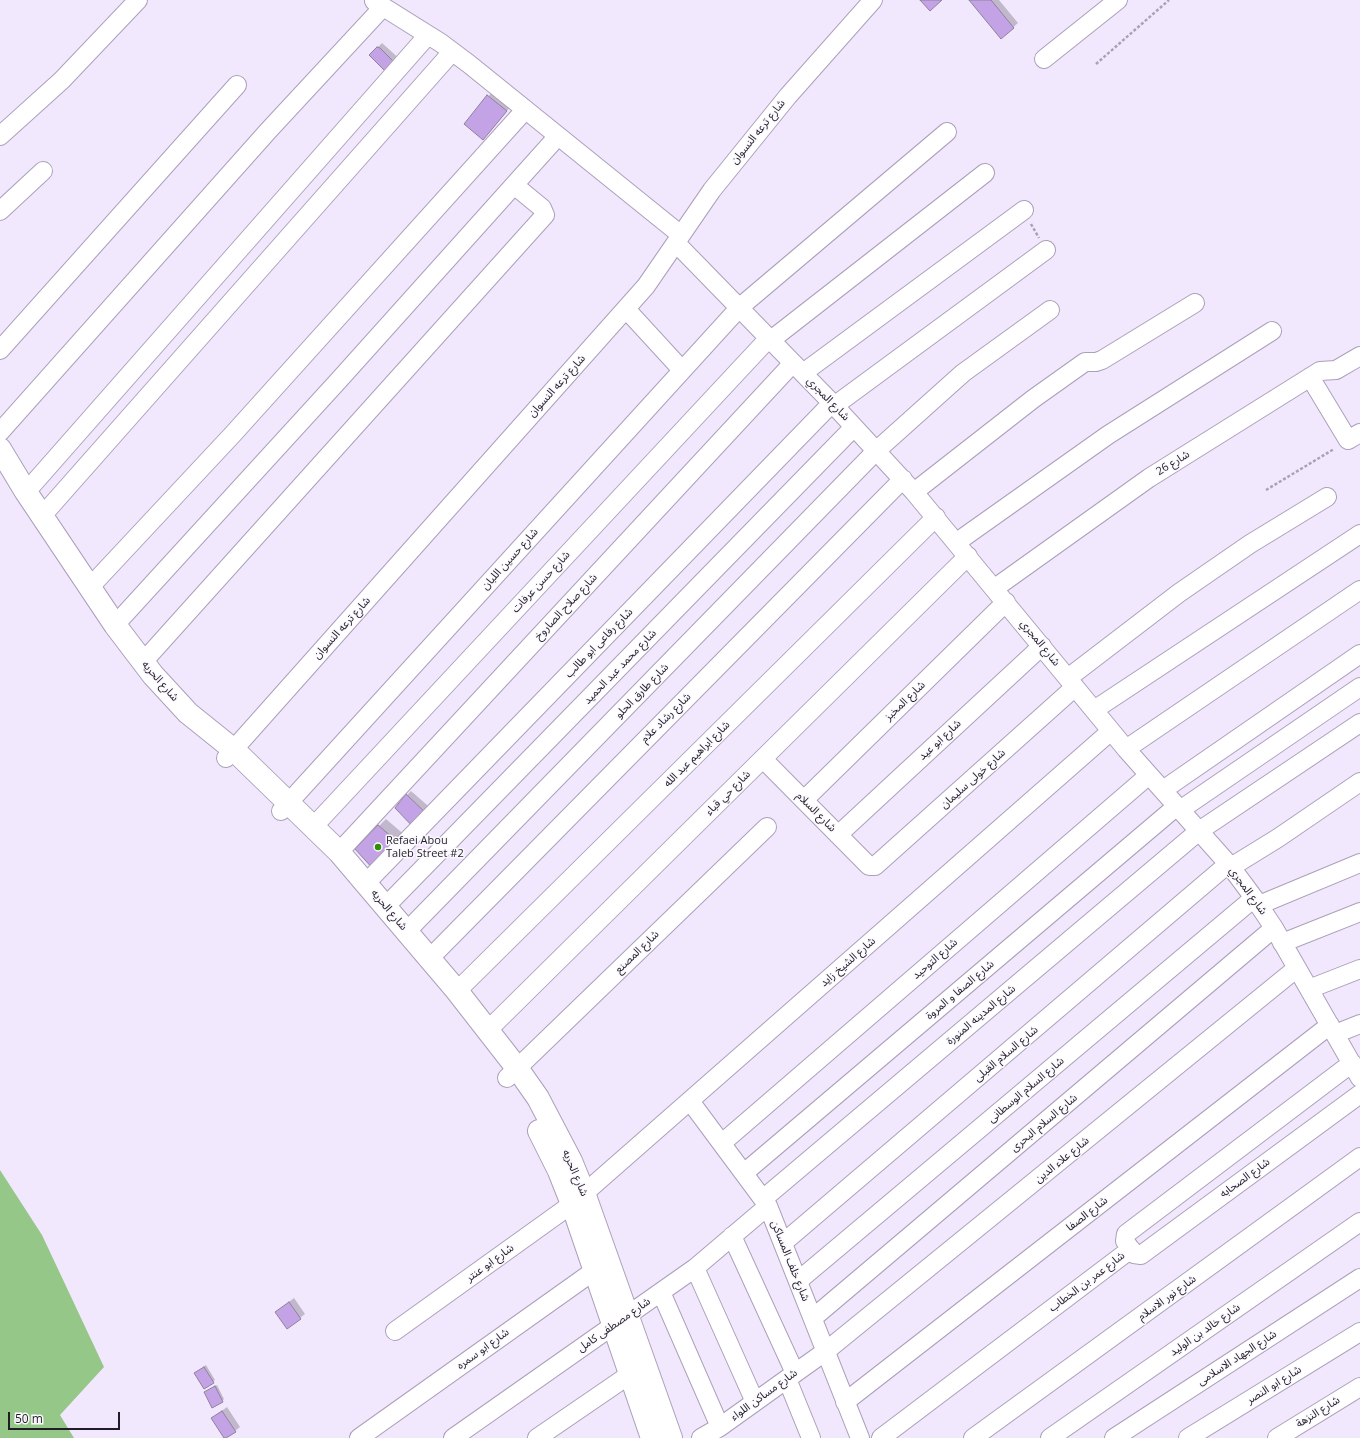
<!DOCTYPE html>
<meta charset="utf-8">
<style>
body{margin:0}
#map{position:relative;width:1360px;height:1438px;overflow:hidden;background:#f2e8fe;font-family:"Open Sans",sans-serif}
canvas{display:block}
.scale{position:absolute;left:8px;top:1412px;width:112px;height:18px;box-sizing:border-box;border:2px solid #211d27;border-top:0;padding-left:5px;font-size:12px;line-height:14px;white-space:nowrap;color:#211d27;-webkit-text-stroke:3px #fbf9fe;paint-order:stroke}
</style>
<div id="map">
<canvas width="1360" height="1438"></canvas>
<div class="scale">50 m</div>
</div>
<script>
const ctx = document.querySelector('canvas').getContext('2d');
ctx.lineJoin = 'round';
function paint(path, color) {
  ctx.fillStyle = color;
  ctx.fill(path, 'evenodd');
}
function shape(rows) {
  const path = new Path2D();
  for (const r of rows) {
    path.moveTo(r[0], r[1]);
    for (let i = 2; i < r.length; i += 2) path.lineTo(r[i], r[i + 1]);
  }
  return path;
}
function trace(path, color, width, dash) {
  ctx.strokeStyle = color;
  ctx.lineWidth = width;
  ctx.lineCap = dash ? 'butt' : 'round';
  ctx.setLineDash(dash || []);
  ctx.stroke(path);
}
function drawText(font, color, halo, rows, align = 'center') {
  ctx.font = font + ' "Open Sans","Noto Sans Arabic",sans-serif';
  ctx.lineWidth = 3;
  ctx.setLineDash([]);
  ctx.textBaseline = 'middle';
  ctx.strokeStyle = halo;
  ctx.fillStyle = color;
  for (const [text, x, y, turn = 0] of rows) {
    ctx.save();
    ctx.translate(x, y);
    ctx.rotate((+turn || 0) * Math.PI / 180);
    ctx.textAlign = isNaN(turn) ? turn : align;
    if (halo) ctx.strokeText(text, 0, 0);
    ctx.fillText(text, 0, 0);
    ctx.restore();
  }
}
const forest = shape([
 [0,1170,42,1235,104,1367,60,1415,74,1438,0,1438]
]);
const shadow = shape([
 [971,0,999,0,1018,23,1001,38],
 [382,43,402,61,389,74,370,55],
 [493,91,511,106,488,134,465,123],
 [411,791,434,811,416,829,407,795],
 [386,819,407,837,375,870,356,849],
 [294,1298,305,1314,300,1318,276,1312],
 [206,1365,215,1380,213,1382,195,1373],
 [217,1385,224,1399,222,1401,205,1392],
 [227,1407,240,1427,235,1431,212,1418]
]);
const building = shape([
 [920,0,942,0,930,11,920,0],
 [969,0,991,0,1014,28,1001,39,969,0],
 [377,47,380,48,398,66,389,75,369,55,377,47],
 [487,95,507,111,483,140,464,124,487,95],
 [406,794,430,817,416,830,395,808,406,794],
 [378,825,401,845,375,871,355,849,378,825],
 [289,1302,301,1319,287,1329,275,1312,289,1302],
 [204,1367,214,1383,204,1389,194,1373,204,1367],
 [215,1386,223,1402,212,1408,204,1392,215,1386],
 [222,1411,236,1432,226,1438,224,1438,211,1418,222,1411]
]);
const path = shape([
 [1096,64,1169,0],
 [1031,224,1039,238],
 [1266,490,1334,449]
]);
const minor = shape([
 [374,1,441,43,469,64,681,235],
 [1044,59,1118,0],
 [0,136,62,80,138,0],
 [0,211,43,171],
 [676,243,832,403,914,492,1126,749,1231,867,1254,898,1274,928,1360,1078],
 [626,309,682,370],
 [771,340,985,173],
 [0,350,237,85],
 [803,373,1024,210],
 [1310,377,1348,440,1360,433],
 [834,406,1046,250],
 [0,432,268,131,383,7],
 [26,492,428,35],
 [914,492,1033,399,1085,362,1096,362,1102,360,1195,303],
 [42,516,452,52],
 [957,542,1108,435,1272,331],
 [90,587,233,434,525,110],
 [995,588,1149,478,1320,371,1336,370,1360,356],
 [115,625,339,380,558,136],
 [143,662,545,215,542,208,514,185],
 [1068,678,1179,593,1250,544,1327,497],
 [1094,710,1360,534],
 [1126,749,1360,590],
 [226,758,646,286,712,190,788,96,873,0],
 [763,759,869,866,875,866,1075,687],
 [1163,790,1360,654],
 [804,800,1006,602],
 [1180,810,1360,687],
 [281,811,740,307,947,132],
 [314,826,769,338],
 [838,835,1042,646],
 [339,852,793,363],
 [1231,867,1278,838,1360,782],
 [366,883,832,403],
 [1259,905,1360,863],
 [386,906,854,427],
 [407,931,876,451,963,373,1050,310],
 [1282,943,1360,912],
 [430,958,903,479],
 [1309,989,1360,969],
 [457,991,936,517],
 [488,1030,968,556],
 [1335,1034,1360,1024],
 [1352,1063,1126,1234,1125,1241,1134,1254,1141,1255,1360,1094],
 [507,1078,767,827],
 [690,1101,768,1206,860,1438],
 [722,1143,1149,775],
 [744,1173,1177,806],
 [763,1199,1199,831,1360,723],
 [732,1236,795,1373],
 [783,1243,1228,864],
 [695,1268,755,1402],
 [798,1281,1254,898],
 [661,1292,720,1427],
 [813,1318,1274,928],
 [395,1331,572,1204,1111,731],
 [787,1379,811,1438],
 [845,1402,1330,1025],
 [359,1438,605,1263],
 [453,1438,695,1268,768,1206],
 [537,1438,629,1375],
 [701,1438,720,1427,826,1351,1297,968],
 [881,1438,1131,1249],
 [973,1438,1360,1157],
 [1050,1438,1360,1222],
 [1114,1438,1360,1278],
 [1188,1438,1360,1332],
 [1277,1438,1360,1387]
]);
const secondary = shape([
 [0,449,26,492,115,625,153,675,188,713,234,750,339,852,457,991,517,1068,538,1098,571,1161,584,1193,671,1438],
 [539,1131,559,1171,572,1204,652,1438]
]);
const markers = [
 [378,847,4,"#328f02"]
];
const streetNames = [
 ["شارع ترعه النسوان",758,132,-51],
 ["شارع ترعه النسوان",557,386,-48],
 ["شارع المجري",828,399,46],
 ["شارع 26",1173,463,-32],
 ["شارع حسين اللبان",510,559,-48],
 ["شارع حسن عرفات",541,582,-47],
 ["شارع صلاح الصاروخ",566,607,-47],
 ["شارع ترعه النسوان",342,628,-48],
 ["شارع رفاعى ابو طالب",599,643,-46],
 ["شارع المجري",1040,643,51],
 ["شارع محمد عبد الحميد",620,667,-46],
 ["شارع الحريه",160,681,49],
 ["شارع طارق الحلو",642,691,-46],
 ["شارع المخبز",905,701,-44],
 ["شارع رشاد علام",666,718,-45],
 ["شارع ابو عيد",940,740,-43],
 ["شارع ابراهيم عبد الله",697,754,-45],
 ["شارع خولى سليمان",973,779,-42],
 ["شارع حي قباء",728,793,-45],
 ["شارع السلام",816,812,45],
 ["شارع المجري",1248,891,54],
 ["شارع الحريه",389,910,50],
 ["شارع المصنع",637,952,-44],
 ["شارع التوحيد",935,959,-41],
 ["شارع الشيخ زايد",848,962,-41],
 ["شارع الصفا و المروة",960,990,-40],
 ["شارع المدينه المنورة",981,1015,-40],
 ["شارع السلام القبلى",1006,1054,-40],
 ["شارع السلام الوسطانى",1026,1090,-40],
 ["شارع السلام البحرى",1044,1123,-40],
 ["شارع علاء الدين",1062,1160,-39],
 ["شارع الحريه",575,1173,67],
 ["شارع الصحابه",1245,1178,-36],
 ["شارع الصفا",1087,1214,-38],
 ["شارع خلف المساكن",790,1261,68],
 ["شارع ابو عنتر",490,1263,-36],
 ["شارع عمر بن الخطاب",1087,1282,-37],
 ["شارع نور الاسلام",1167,1298,-36],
 ["شارع مصطفى كامل",614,1325,-35],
 ["شارع خالد بن الوليد",1205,1330,-35],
 ["شارع ابو سمره",483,1349,-36],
 ["شارع الجهاد الاسلامى",1237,1358,-33],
 ["شارع ابو النصر",1274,1385,-32],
 ["شارع مساكن اللواء",764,1395,-36],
 ["شارع النزهة",1318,1412,-32]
];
const poiNames = [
 ["Refaei Abou",386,841],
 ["Taleb Street #2",386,854]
];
paint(forest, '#95c788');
paint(shadow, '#0003');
paint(building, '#c3a3e6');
trace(building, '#8d829a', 1);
trace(minor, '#aca0b9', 20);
trace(secondary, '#aca0b9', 24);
trace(path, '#aaa2b4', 2.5, [3, 2]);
trace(minor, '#fff', 18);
trace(secondary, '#fff', 22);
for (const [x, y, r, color] of markers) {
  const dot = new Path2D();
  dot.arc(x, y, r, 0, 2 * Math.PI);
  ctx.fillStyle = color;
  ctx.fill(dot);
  trace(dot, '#fbf9fe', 1.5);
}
drawText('11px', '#211d27', '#fbf9fe', streetNames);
drawText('11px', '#211d27', '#fbf9fe', poiNames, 'left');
</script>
